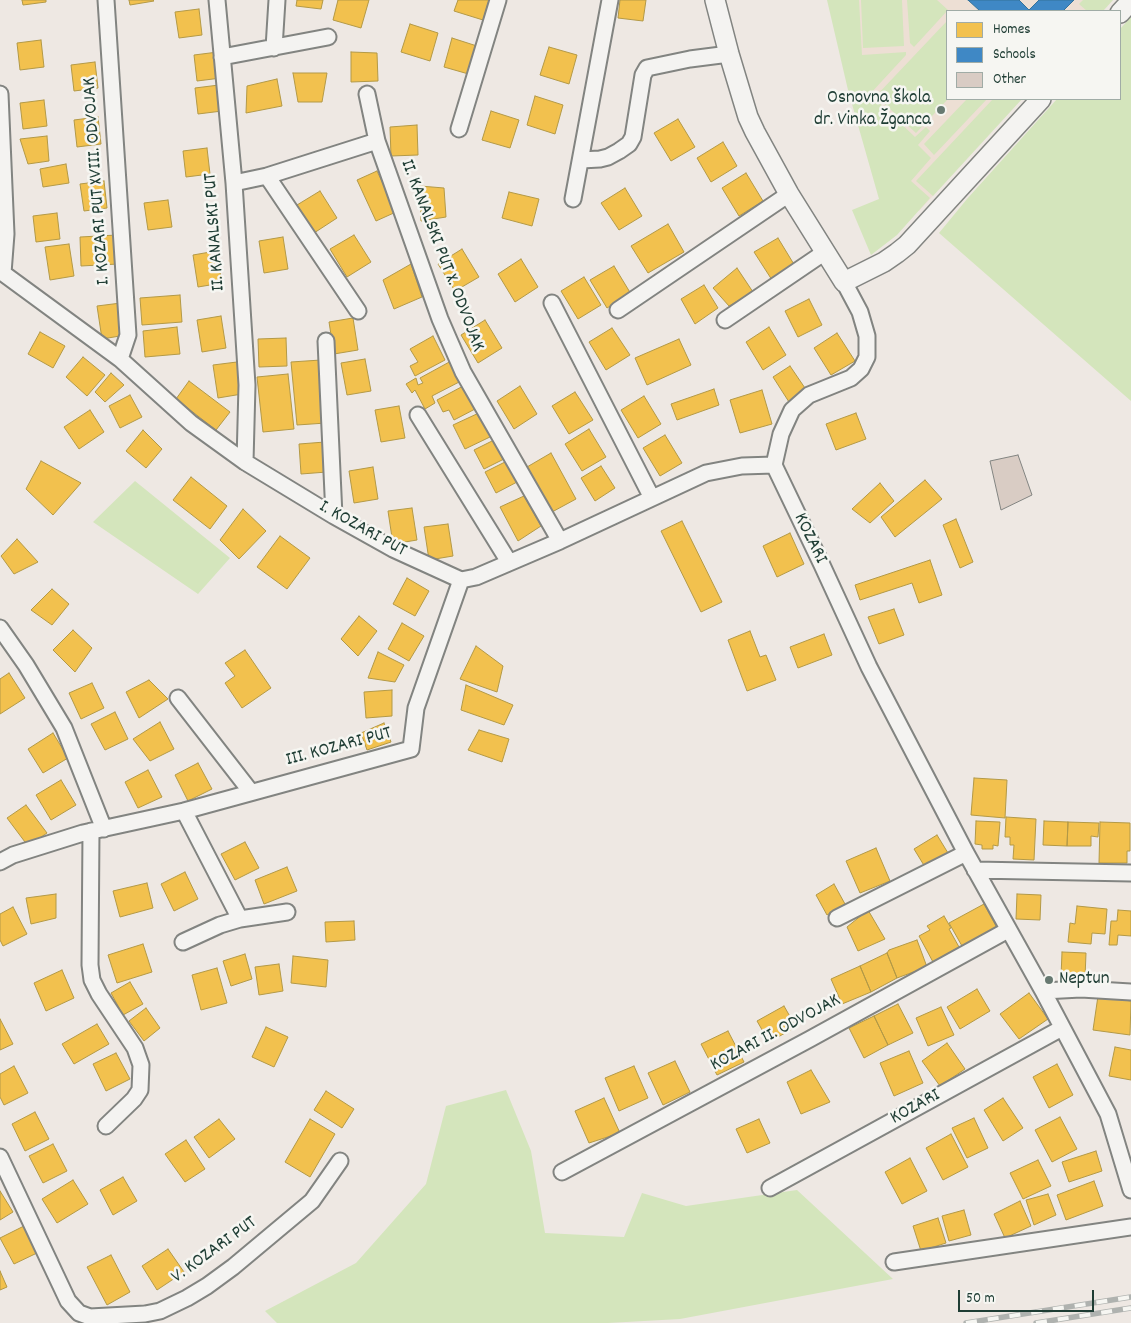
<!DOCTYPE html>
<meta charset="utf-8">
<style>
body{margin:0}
#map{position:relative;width:1131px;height:1323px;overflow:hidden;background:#eee8e3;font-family:Dekko,sans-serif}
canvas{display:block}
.legend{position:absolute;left:946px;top:10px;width:175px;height:90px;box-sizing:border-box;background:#f6f6f2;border:1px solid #a0aca6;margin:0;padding:6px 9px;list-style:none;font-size:15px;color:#1f3d34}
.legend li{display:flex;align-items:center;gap:10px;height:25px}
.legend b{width:25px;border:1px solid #a0aca6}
.scale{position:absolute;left:958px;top:1290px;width:136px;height:22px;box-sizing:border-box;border:2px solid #1f3d34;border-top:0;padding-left:6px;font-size:15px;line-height:18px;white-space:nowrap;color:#1f3d34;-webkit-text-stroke:4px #f6f6f2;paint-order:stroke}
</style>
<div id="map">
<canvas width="1131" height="1323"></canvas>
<ul class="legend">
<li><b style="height:14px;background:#f2c14e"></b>Homes</li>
<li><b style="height:14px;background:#3f88c5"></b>Schools</li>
<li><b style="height:14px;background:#d9ccc4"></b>Other</li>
</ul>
<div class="scale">50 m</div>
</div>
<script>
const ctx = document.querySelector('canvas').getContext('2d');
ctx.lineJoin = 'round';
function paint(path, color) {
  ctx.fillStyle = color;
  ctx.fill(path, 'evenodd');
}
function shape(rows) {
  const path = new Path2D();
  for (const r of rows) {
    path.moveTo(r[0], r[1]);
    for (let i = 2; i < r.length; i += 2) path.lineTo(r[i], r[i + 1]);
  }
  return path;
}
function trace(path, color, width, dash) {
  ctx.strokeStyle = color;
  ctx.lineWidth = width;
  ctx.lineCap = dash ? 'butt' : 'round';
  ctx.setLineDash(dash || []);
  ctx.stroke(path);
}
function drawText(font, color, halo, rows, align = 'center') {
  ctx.font = font + ' Dekko,sans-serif';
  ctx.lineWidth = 5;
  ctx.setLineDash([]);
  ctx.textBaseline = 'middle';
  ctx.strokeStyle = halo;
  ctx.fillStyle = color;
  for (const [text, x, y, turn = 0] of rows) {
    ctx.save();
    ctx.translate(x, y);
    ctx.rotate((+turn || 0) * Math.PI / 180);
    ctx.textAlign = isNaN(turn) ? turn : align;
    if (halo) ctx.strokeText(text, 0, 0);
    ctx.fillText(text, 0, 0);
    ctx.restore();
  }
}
const built = shape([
 [852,0,1113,0,1103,11,947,11,947,99,1022,99,919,211,871,121]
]);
const green = shape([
 [827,0,859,0,862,55,906,52,906,55,870,94,915,137,926,127,930,131,918,145,931,158,911,181,930,198,897,235,871,255,852,210,879,199,848,90],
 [861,0,902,0,904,46,863,48],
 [907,0,937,0,948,10,914,47,910,43],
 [1083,0,1113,0,1103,11,1087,11,1079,4],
 [1131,17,1131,401,939,233,967,199,1057,99,1120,99,1120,29],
 [947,21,947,99,948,99,916,133,876,96],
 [967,99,987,99,934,155,924,144],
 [993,99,1022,99,933,196,916,181],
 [135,481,230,558,198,594,93,522],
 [506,1090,531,1151,545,1233,624,1237,642,1193,686,1206,797,1190,893,1279,680,1319,608,1323,277,1323,265,1311,356,1263,426,1184,446,1106]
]);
const homes = shape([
 [22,0,46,0,46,2,23,5,22,0],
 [129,0,153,0,154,1,130,5,129,0],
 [297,0,323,0,321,9,296,6,297,0],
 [338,0,369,0,361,28,333,20,338,0],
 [458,0,489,0,483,20,454,11,458,0],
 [620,0,646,0,643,21,618,18,620,0],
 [199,9,202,35,179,38,175,12,199,9],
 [410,24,438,33,430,61,401,52,410,24],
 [452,38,480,47,472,75,444,67,452,38],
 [41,40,44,67,20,70,17,43,41,40],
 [549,47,577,55,569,84,540,75,549,47],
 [218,52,221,78,197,81,194,55,218,52],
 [351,52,377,53,378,81,351,82,351,52],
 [95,62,98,88,74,91,71,65,95,62],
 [293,73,327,73,322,102,298,102,293,73],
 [277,79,282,106,246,113,247,86,277,79],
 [219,85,222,111,198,114,195,88,219,85],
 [535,96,563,105,555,134,527,125,535,96],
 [44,100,47,126,23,129,20,103,44,100],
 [491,111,519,120,510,148,482,140,491,111],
 [98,117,101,144,77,147,74,120,98,117],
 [678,119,695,147,671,161,654,133,678,119],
 [417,125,418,155,391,156,390,127,417,125],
 [47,136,49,161,28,164,20,139,47,136],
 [723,142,737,166,711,182,697,158,723,142],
 [207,148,210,174,186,177,183,151,207,148],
 [66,164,69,183,43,187,40,169,66,164],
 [377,171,396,212,376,221,357,180,377,171],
 [746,173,763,201,739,216,722,188,746,173],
 [104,181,107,208,84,211,80,184,104,181],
 [420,186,444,188,446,217,421,221,420,186],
 [625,188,642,216,619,230,601,203,625,188],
 [320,191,337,218,314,233,297,205,320,191],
 [509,192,539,199,532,226,502,218,509,192],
 [168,200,172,227,148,230,144,203,168,200],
 [57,213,60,239,36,242,33,216,57,213],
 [668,224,684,252,648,273,631,246,668,224],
 [117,235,118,264,81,266,80,237,117,235],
 [354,235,371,262,347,277,330,249,354,235],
 [283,237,288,269,264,273,259,241,283,237],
 [778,238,795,266,772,280,754,252,778,238],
 [69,244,74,276,50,280,45,247,69,244],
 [462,249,479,277,455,291,438,264,462,249],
 [216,251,222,283,198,287,193,255,216,251],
 [521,259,538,287,515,302,498,274,521,259],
 [411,264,422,297,394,309,383,280,411,264],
 [614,266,631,294,607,308,590,280,614,266],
 [737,268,753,292,729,306,713,288,737,268],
 [584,277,601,305,578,319,561,291,584,277],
 [704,285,718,308,695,324,681,299,704,285],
 [180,295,182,322,142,325,140,298,180,295],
 [809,299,822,325,798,337,785,311,809,299],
 [121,303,126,335,102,339,97,306,121,303],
 [221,316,226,348,202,352,197,320,221,316],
 [353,318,358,350,334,354,329,322,353,318],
 [485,320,502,348,478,363,461,335,485,320],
 [177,327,180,354,145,357,143,331,177,327],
 [769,327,786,355,763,370,746,342,769,327],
 [612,328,630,355,606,370,589,342,612,328],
 [40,332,65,346,53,368,28,354,40,332],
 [837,333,855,361,831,375,814,348,837,333],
 [433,336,445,360,415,376,410,366,418,362,410,349,433,336],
 [286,338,287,366,259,367,258,339,286,338],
 [679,339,691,365,647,385,635,358,679,339],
 [83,357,105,375,87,396,66,377,83,357],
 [365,359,371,391,347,395,341,363,365,359],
 [321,360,326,423,297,425,291,362,321,360],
 [453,360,463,380,432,396,435,403,425,409,415,390,412,393,406,384,416,378,418,385,423,383,420,378,453,360],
 [237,362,242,394,218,398,213,365,237,362],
 [790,366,807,391,789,402,773,377,790,366],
 [111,373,124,385,105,402,95,392,111,373],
 [288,374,294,429,263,432,257,377,288,374],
 [189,381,230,412,216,430,176,399,189,381],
 [465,385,477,408,454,420,449,410,443,412,437,400,465,385],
 [520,386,537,414,514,429,497,401,520,386],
 [714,389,719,405,677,420,671,404,714,389],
 [762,390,772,424,740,433,730,400,762,390],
 [575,392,593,420,569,434,552,406,575,392],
 [130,395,142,417,120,428,109,406,130,395],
 [644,396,661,424,638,438,621,410,644,396],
 [399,406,405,438,381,442,375,410,399,406],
 [90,410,104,432,79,449,64,427,90,410],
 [481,412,492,436,465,449,453,425,481,412],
 [856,413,866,439,836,450,826,424,856,413],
 [589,429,606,457,582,471,565,444,589,429],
 [143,430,162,449,146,468,126,451,143,430],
 [665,435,682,463,660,476,643,448,665,435],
 [496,439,506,458,484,469,474,450,496,439],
 [325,442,327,472,301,474,299,444,325,442],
 [551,453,576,499,552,512,527,467,551,453],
 [509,460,519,481,496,493,485,472,509,460],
 [41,461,81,483,53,515,26,489,41,461],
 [601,466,615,488,595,501,581,478,601,466],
 [373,467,378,499,354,503,349,471,373,467],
 [191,477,227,506,210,529,173,500,191,477],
 [925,480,942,499,895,537,881,517,925,480],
 [880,483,894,501,870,523,852,509,880,483],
 [524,496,541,526,518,541,500,507,524,496],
 [412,508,417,540,393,544,388,511,412,508],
 [243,509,266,531,239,559,220,540,243,509],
 [956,519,973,562,960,568,943,525,956,519],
 [682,521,722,602,701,612,661,531,682,521],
 [448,524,453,556,429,560,424,527,448,524],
 [790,533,804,564,777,577,763,546,790,533],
 [280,536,310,558,287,589,257,567,280,536],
 [17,539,38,562,14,574,1,556,17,539],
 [930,560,942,595,919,603,912,583,860,600,855,585,930,560],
 [407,578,429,591,415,616,393,604,407,578],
 [52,589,69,604,52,625,31,610,52,589],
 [894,609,904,635,879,644,868,617,894,609],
 [359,616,377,631,358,656,341,639,359,616],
 [402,623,424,636,409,661,388,649,402,623],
 [73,630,92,648,75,672,53,650,73,630],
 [750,631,760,657,766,655,776,680,747,691,728,640,750,631],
 [824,634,832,655,798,668,790,647,824,634],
 [476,646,503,666,497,692,460,679,476,646],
 [245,650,271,688,242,708,225,683,235,676,225,663,245,650],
 [378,652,404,665,395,682,368,678,378,652],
 [9,673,25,698,0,714,0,679,9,673],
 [149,680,168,699,139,718,126,692,149,680],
 [92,683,104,708,81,719,69,693,92,683],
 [466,685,513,705,504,725,461,710,466,685],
 [392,690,392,716,366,718,364,692,392,690],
 [115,712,128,739,105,750,91,724,115,712],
 [160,722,174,749,150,761,133,739,160,722],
 [384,723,391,742,367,750,361,733,384,723],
 [479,730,509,739,502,762,468,750,479,730],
 [53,733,68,758,43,773,28,749,53,733],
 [198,763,212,789,188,801,175,775,198,763],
 [148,770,162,797,138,808,125,782,148,770],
 [974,778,1007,780,1005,818,971,815,974,778],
 [61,780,76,805,51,820,36,795,61,780],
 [26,805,47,833,28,846,7,818,26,805],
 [1006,817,1036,819,1034,860,1013,859,1014,845,1010,845,1010,837,1005,837,1006,817],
 [976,821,1000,822,998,846,993,845,993,849,982,849,982,845,975,844,976,821],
 [1044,821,1068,822,1067,846,1043,845,1044,821],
 [1068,822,1099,823,1098,837,1091,836,1091,846,1067,846,1068,822],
 [1100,822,1130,823,1130,851,1127,851,1127,863,1099,863,1100,822],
 [937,835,948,853,925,867,914,849,937,835],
 [245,842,259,868,235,880,221,854,245,842],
 [876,848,890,881,860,893,846,861,876,848],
 [287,867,297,891,264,904,255,880,287,867],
 [185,872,198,899,174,911,161,884,185,872],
 [147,883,153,908,120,917,113,891,147,883],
 [834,884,845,904,827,915,816,895,834,884],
 [56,894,56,918,31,924,26,898,56,894],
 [1017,894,1041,895,1040,920,1016,919,1017,894],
 [984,904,997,928,962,946,949,923,984,904],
 [1077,906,1107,909,1105,934,1092,933,1091,944,1068,942,1070,923,1075,924,1077,906],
 [13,907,27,934,3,946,0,940,0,914,13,907],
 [868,910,885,939,858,951,847,927,868,910],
 [1118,910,1131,911,1131,936,1118,935,1117,945,1109,945,1111,921,1117,921,1118,910],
 [944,916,951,928,949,929,959,947,933,962,919,936,930,930,927,926,944,916],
 [354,921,355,940,326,942,325,922,354,921],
 [917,940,927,967,897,978,887,953,889,950,917,940],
 [143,944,152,972,117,983,108,955,143,944],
 [1062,952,1086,953,1085,978,1061,977,1062,952],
 [887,953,897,978,871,992,860,966,887,953],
 [245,954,252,979,231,986,223,961,245,954],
 [293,956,328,960,326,987,291,983,293,956],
 [279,964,283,991,259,995,255,967,279,964],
 [860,966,871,992,842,1004,831,979,860,966],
 [217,968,227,1003,201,1010,192,975,217,968],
 [62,970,74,998,46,1011,34,983,62,970],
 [130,982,143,1004,123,1015,111,993,130,982],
 [977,989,990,1011,960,1029,947,1007,977,989],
 [1029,993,1048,1019,1019,1039,1000,1014,1029,993],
 [1098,996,1131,1001,1130,1035,1093,1030,1098,996],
 [898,1004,913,1033,888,1045,874,1016,898,1004],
 [784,1006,796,1027,769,1042,757,1021,784,1006],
 [941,1007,954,1035,928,1046,916,1018,941,1007],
 [146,1008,160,1028,144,1041,129,1021,146,1008],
 [874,1016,888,1045,864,1058,849,1028,874,1016],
 [0,1019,13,1044,0,1050,0,1019],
 [97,1024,109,1044,74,1064,62,1044,97,1024],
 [266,1027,288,1037,274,1067,252,1057,266,1027],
 [728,1031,744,1062,717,1075,701,1044,728,1031],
 [947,1043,965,1069,940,1086,922,1061,947,1043],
 [1115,1047,1131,1050,1131,1080,1109,1076,1115,1047],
 [909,1051,923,1083,894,1096,880,1063,909,1051],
 [116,1053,130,1079,106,1091,93,1064,116,1053],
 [675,1061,690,1092,663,1105,648,1073,675,1061],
 [1057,1064,1073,1095,1049,1108,1033,1077,1057,1064],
 [14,1066,28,1093,4,1105,0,1097,0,1074,14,1066],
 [634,1066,648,1098,619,1111,605,1078,634,1066],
 [811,1070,830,1102,801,1114,787,1082,811,1070],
 [326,1091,354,1109,342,1128,314,1110,326,1091],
 [604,1098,620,1133,589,1143,575,1111,604,1098],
 [1003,1098,1023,1128,1003,1141,984,1110,1003,1098],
 [35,1112,49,1139,25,1151,12,1124,35,1112],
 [1060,1117,1077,1149,1052,1162,1035,1130,1060,1117],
 [974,1118,988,1148,967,1158,952,1128,974,1118],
 [219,1119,235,1139,209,1158,194,1137,219,1119],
 [310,1119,335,1134,310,1177,285,1162,310,1119],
 [759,1119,770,1143,747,1153,736,1129,759,1119],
 [951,1134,968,1167,943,1180,926,1148,951,1134],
 [186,1140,205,1169,185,1182,165,1154,186,1140],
 [53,1144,67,1171,43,1183,29,1156,53,1144],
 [1096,1151,1102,1171,1069,1182,1062,1162,1096,1151],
 [910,1158,927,1191,902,1204,885,1172,910,1158],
 [1038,1160,1051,1186,1023,1199,1010,1173,1038,1160],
 [123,1177,137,1201,113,1215,100,1190,123,1177],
 [73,1180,88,1204,57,1223,42,1199,73,1180],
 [1094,1181,1103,1206,1066,1220,1057,1195,1094,1181],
 [0,1191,13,1212,0,1220,0,1191],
 [1048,1194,1056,1215,1034,1225,1026,1200,1048,1194],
 [1020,1201,1031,1226,1005,1238,994,1214,1020,1201],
 [964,1210,971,1235,949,1241,942,1216,964,1210],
 [938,1218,946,1243,921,1251,913,1226,938,1218],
 [24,1226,37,1253,14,1264,0,1238,24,1226],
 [168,1249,184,1272,157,1290,142,1266,168,1249],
 [111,1255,130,1292,107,1305,87,1267,111,1255],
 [0,1271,7,1287,0,1290,0,1271]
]);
const schools = shape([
 [968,0,1019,0,1029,10,1039,0,1074,0,1063,11,980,11,968,0]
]);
const building = shape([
 [1018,455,1032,495,1001,510,990,461,1018,455]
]);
const minor = shape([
 [106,0,128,335,120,359],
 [217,0,234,183,247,385,245,462],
 [274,48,277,0],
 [222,57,328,37],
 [0,94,6,234,3,273],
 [367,94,377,141,440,319,463,372,560,541],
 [459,129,498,0],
 [581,160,600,159,608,157,619,151,629,144,633,137,643,75,647,68,690,59,729,54],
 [267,176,358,311],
 [234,183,267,176,377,141],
 [573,199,610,0],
 [0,271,120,359,191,423,245,462,334,516,393,549,461,580,476,577,560,541,706,473,742,466,774,465],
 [844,282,860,312,867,336,867,357,861,369,851,378,809,395,792,410,781,434,774,465,822,565,869,667,966,853,1043,991,1108,1114,1131,1190],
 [552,303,652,498],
 [618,310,789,194],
 [725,320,825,252],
 [326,341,334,516],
 [418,415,509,562],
 [0,628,26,665,64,728,104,829],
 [178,698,251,792],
 [184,811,240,919],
 [91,831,90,965,92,980,99,994,135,1048,141,1065,140,1090,134,1099,106,1126],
 [0,862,13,855,83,833,184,811,411,749,416,708,461,580],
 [975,870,1131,873],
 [837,918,966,853],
 [183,942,220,925,240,919,287,912],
 [1043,991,1081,989,1131,992],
 [0,1157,68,1301,79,1313,90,1317,145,1314,160,1311,187,1298,207,1286,233,1267,312,1201,340,1161],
 [562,1172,810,1039,1008,930],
 [770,1188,1062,1028],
 [894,1262,1131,1227]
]);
const tertiary = shape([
 [715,0,729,54,748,117,755,132,789,194,844,282,884,262,897,253,907,245,1041,99],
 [1120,13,1131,1]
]);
const rail = shape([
 [966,1323,1131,1297],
 [1036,1323,1131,1308]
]);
const markers = [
 [941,110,5,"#677971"],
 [1049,980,5,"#677971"]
];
const poiNames = [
 ["Osnovna škola",931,99],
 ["dr. Vinka Žganca",931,121],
 ["Neptun",1059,980,"left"]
];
const streetNames = [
 ["I. KOZARI PUT XVIII. ODVOJAK",98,181,-94],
 ["II. KANALSKI PUT",216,232,-94],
 ["II. KANALSKI PUT X. ODVOJAK",441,256,69],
 ["I. KOZARI PUT",362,530,29],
 ["KOZARI",809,539,64],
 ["III. KOZARI PUT",339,748,-15],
 ["KOZARI II. ODVOJAK",776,1034,-28],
 ["KOZARI",916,1108,-29],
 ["V. KOZARI PUT",215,1251,-36]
];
paint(built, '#eddfd4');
paint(green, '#d4e5bc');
paint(homes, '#f2c14e');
trace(homes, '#b39946', 1);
paint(schools, '#3f88c5');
trace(schools, '#35729a', 1);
paint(building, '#d9ccc4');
trace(building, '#828481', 1);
trace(minor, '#828481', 19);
trace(tertiary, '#828481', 22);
trace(minor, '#f4f3f1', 15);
trace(tertiary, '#f4f3f1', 19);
trace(rail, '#afb2af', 5.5);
trace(rail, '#f6f6f2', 4, [11]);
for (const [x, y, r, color] of markers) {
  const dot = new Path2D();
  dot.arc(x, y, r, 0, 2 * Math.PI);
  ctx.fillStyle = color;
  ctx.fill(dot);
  trace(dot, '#f6f6f2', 2);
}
drawText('19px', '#1f3d34', '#f6f6f2', poiNames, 'right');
drawText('19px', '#1f3d34', '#f6f6f2', streetNames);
</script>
